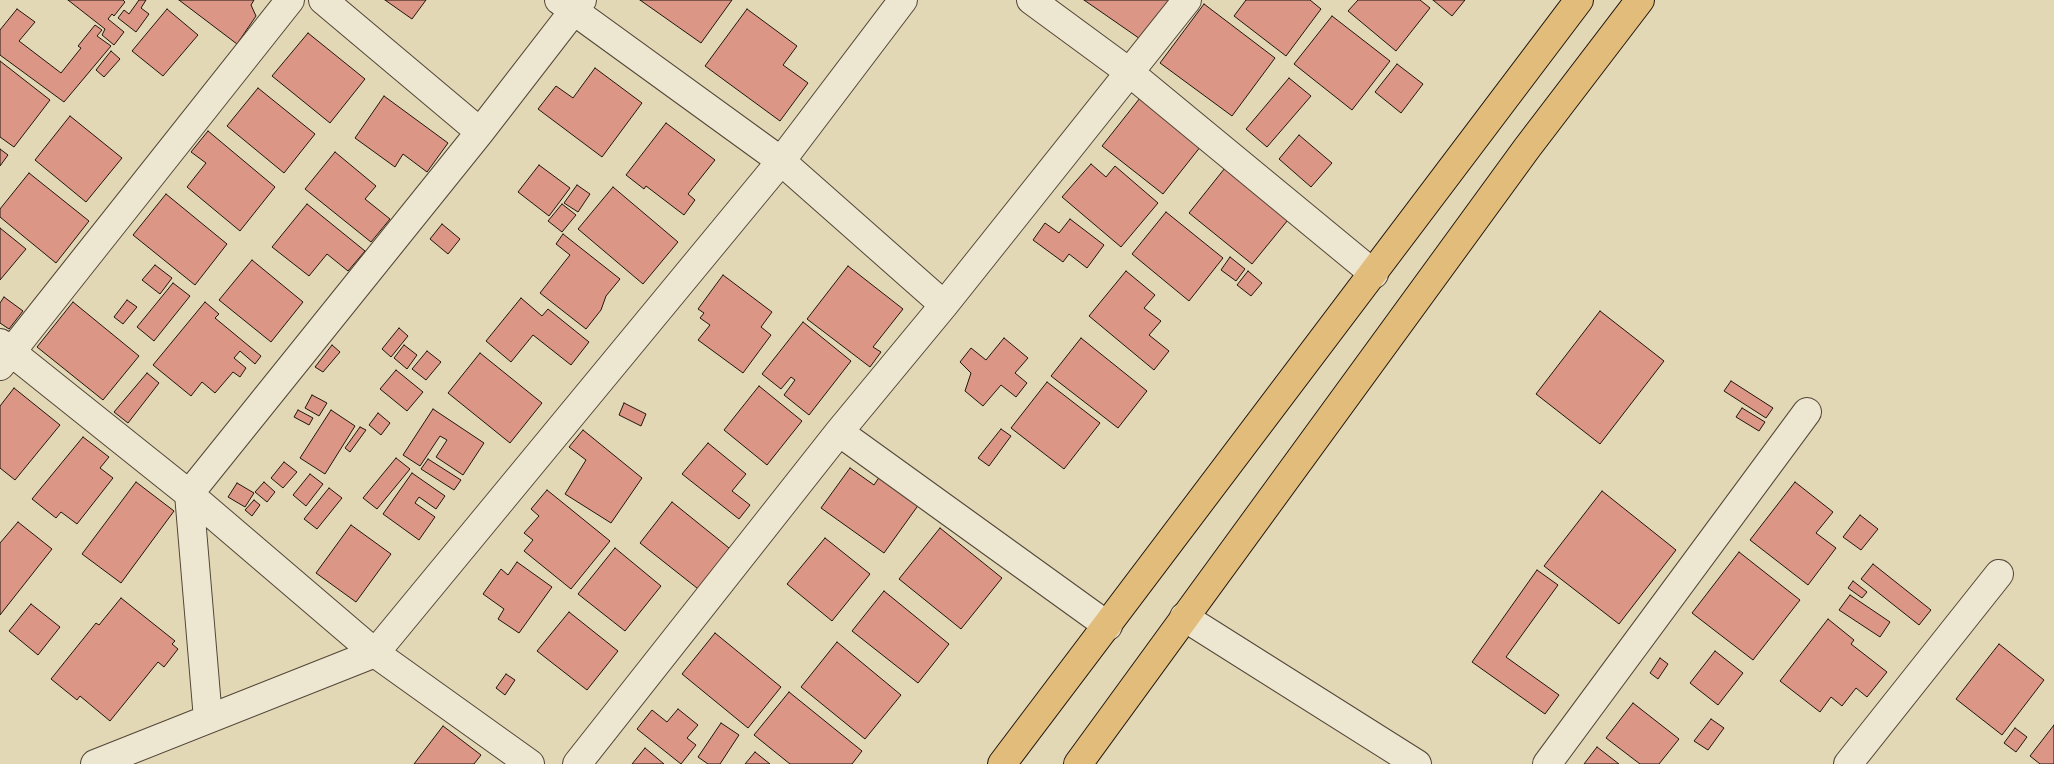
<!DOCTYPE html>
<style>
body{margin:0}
canvas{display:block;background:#e3d8b6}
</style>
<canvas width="2054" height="764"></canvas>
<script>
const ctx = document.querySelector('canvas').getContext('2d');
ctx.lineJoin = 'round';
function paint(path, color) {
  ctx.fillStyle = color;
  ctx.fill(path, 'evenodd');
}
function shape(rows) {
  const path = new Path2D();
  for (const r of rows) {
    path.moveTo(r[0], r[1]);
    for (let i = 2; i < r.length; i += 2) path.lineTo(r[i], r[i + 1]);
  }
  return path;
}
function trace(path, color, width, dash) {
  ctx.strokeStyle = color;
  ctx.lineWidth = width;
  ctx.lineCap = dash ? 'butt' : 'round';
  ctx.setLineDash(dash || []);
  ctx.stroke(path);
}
const building = shape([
 [68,0,123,0,125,2,114,16,112,14,108,19,124,32,114,45,102,35,105,29,68,0],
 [139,0,146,0,141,8,149,14,136,32,118,18,124,10,129,14,139,0],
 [179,0,254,0,251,5,256,16,237,44,179,0],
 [385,0,426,0,412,19,385,0],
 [640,0,732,0,701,43,640,0],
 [1084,0,1175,0,1146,43,1084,0],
 [1246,0,1310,0,1321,9,1286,56,1234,16,1246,0],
 [1358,0,1420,0,1430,8,1396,51,1348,11,1358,0],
 [1433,0,1465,0,1452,16,1433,0],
 [1204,4,1275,58,1232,116,1160,63,1204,4],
 [17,9,35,22,19,41,61,73,81,48,78,46,95,25,102,30,97,36,111,46,64,102,0,55,0,30,17,9],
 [167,9,198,35,163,76,132,51,167,9],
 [747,9,797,46,783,65,808,83,780,121,705,66,747,9],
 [1332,16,1390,61,1352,110,1294,64,1332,16],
 [308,33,365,79,330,123,272,76,308,33],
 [111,51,120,59,104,77,96,70,111,51],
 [0,61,50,100,14,147,0,137,0,61],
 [1397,64,1423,84,1401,113,1375,92,1397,64],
 [595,68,642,103,602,157,538,109,556,86,573,98,595,68],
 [1289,78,1311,96,1267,147,1246,129,1289,78],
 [258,88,315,134,284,173,227,126,258,88],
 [384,96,448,143,427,172,403,154,395,167,355,138,384,96],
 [1140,98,1201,146,1163,194,1102,146,1140,98],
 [70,116,122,158,86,202,35,160,70,116],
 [666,123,715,160,688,194,695,200,684,215,646,186,644,189,626,175,666,123],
 [208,131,275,187,240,231,187,187,206,163,191,152,208,131],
 [1299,135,1332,163,1311,187,1279,159,1299,135],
 [0,149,8,155,0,166,0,149],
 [335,152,376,186,365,199,390,219,371,242,305,189,335,152],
 [1229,163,1292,215,1252,264,1189,213,1229,163],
 [1091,164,1106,177,1115,166,1158,203,1121,247,1062,197,1091,164],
 [539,165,570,188,549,216,518,192,539,165],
 [29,173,89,221,56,263,0,217,0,209,29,173],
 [577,185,590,194,578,212,564,203,577,185],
 [613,187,678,242,643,284,578,229,613,187],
 [166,194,227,244,195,285,133,235,166,194],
 [307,204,365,251,348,271,327,254,309,276,272,247,307,204],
 [562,204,576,215,562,232,548,221,562,204],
 [1166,212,1223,258,1189,301,1132,254,1166,212],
 [1070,219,1104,245,1087,268,1069,254,1063,262,1033,240,1045,223,1059,233,1070,219],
 [442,224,460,239,448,254,430,239,442,224],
 [0,228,26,249,0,280,0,228],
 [563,234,620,279,606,296,601,310,586,329,540,293,570,255,556,244,563,234],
 [1230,257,1245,269,1236,281,1221,270,1230,257],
 [252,260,303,302,271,342,219,300,252,260],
 [155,265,172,278,160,294,142,280,155,265],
 [848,266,903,309,873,347,881,352,870,367,807,319,848,266],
 [1126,271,1155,295,1144,308,1161,321,1149,335,1169,351,1154,370,1089,316,1126,271],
 [1248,271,1262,283,1251,296,1237,285,1248,271],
 [723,275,772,312,761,327,771,335,743,373,698,340,710,325,700,318,704,313,698,309,723,275],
 [173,283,190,296,154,341,137,327,173,283],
 [4,297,23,311,9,329,0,323,0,303,4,297],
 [521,298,542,316,548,309,589,342,571,365,533,335,511,362,486,341,521,298],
 [127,300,137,307,123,324,114,317,127,300],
 [73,302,139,356,103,400,37,347,73,302],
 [205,302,219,314,215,318,261,356,255,364,240,351,234,358,246,368,240,377,233,372,215,393,202,382,191,396,153,365,205,302],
 [1600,311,1664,361,1600,444,1536,394,1600,311],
 [803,322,851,361,809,415,784,395,795,380,791,377,781,389,762,374,803,322],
 [399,328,408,336,391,357,382,349,399,328],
 [1004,338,1028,358,1015,373,1027,383,1016,397,1001,385,983,406,965,391,971,373,960,362,971,348,986,360,1004,338],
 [1081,338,1147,391,1118,428,1051,376,1081,338],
 [332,345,340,352,323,372,315,367,332,345],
 [404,345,417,355,407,369,394,358,404,345],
 [427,351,441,362,426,380,412,369,427,351],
 [480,353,542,403,510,443,448,393,480,353],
 [396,370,423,392,407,411,380,389,396,370],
 [147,373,159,383,128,423,114,412,147,373],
 [1731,381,1773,408,1766,418,1724,391,1731,381],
 [1047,382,1100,423,1064,469,1011,428,1047,382],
 [759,386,802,421,767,465,724,430,759,386],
 [14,388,60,425,15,480,0,468,0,406,14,388],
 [312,395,327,403,319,416,305,408,312,395],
 [624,403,646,414,641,426,619,415,624,403],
 [1742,408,1765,422,1759,431,1736,417,1742,408],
 [433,409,484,443,463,475,436,457,447,440,440,436,420,466,403,455,433,409],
 [298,410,313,418,309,425,294,417,298,410],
 [331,410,355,426,325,474,300,458,331,410],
 [378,413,390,423,381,435,369,425,378,413],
 [360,427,366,430,350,452,345,448,360,427],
 [1001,429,1011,436,989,466,978,458,1001,429],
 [583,430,642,478,611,523,565,494,586,460,569,447,583,430],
 [83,437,109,457,100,468,113,478,77,524,61,512,56,518,32,499,83,437],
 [708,443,746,474,732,491,750,505,739,519,682,474,708,443],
 [396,458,410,469,377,509,363,498,396,458],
 [428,459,461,480,454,490,421,469,428,459],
 [284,462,297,472,283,488,271,478,284,462],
 [850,468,874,485,882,473,922,500,884,553,821,508,850,468],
 [412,473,445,496,436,509,419,497,415,503,435,517,419,540,383,514,412,473],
 [310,474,323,484,306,506,293,495,310,474],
 [136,482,174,511,121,583,82,554,136,482],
 [264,482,275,492,267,502,255,492,264,482],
 [1795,482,1833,512,1816,533,1836,548,1808,585,1750,540,1795,482],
 [237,483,254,493,245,507,228,497,237,483],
 [329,488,342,498,317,529,304,519,329,488],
 [547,490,610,541,571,589,524,551,533,540,524,533,539,516,531,509,547,490],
 [1602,491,1676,550,1619,624,1544,566,1602,491],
 [254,500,260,505,252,516,245,510,254,500],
 [672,502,734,552,702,592,640,543,672,502],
 [1860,515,1878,529,1861,550,1843,537,1860,515],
 [18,522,52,549,0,615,0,543,18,522],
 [351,525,391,554,356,602,316,573,351,525],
 [940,528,1002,578,961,629,899,579,940,528],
 [825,538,870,574,832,621,787,584,825,538],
 [615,548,661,586,625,631,578,594,615,548],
 [1739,552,1800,600,1753,660,1692,613,1739,552],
 [517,562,552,587,519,633,498,619,504,609,483,594,501,569,508,575,517,562],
 [1873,564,1931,610,1919,625,1861,579,1873,564],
 [1537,570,1558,585,1506,657,1559,695,1545,714,1472,662,1537,570],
 [1853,581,1867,592,1862,598,1848,588,1853,581],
 [884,591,949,644,918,683,852,631,884,591],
 [1850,595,1890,622,1880,637,1839,610,1850,595],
 [121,598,175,641,172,644,178,649,164,667,158,662,110,721,80,696,77,700,51,679,96,623,99,625,121,598],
 [31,604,60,627,38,655,9,631,31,604],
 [569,612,618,651,587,690,537,651,569,612],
 [1828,619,1854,640,1851,644,1887,672,1867,697,1856,688,1842,706,1831,697,1820,712,1780,681,1828,619],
 [715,633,781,687,748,728,682,674,715,633],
 [837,642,901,695,865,739,801,687,837,642],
 [1999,644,2044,680,2002,735,1956,699,1999,644],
 [1715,651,1743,673,1718,705,1690,683,1715,651],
 [1660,658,1668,664,1658,679,1650,673,1660,658],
 [506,674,515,680,505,695,496,688,506,674],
 [789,692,862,751,852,764,790,764,754,735,789,692],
 [1633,703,1679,739,1659,764,1640,764,1606,738,1633,703],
 [678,709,698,725,687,738,696,745,681,764,637,729,652,710,667,722,678,709],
 [1711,719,1724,728,1708,750,1694,741,1711,719],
 [721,723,739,735,720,764,708,764,698,757,721,723],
 [2054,725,2054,764,2040,764,2030,756,2054,725],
 [443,726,481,755,474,764,414,764,443,726],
 [2015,728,2027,737,2016,752,2004,743,2015,728],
 [1597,747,1619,764,1584,764,1597,747],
 [645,748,664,764,632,764,645,748],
 [755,752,770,764,745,764,755,752]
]);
const street = shape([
 [323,0,480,132],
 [559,0,781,161,944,305],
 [1031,0,1129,72,1374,274],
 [0,343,189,494,375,653,530,764],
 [0,366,290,0],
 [839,432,1108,626],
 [1184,617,1417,764],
 [208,719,189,494,480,132,582,0],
 [95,764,375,653,781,161,903,0],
 [577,764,839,432,944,305,1187,0],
 [1547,764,1807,412],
 [1848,764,1999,574]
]);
const primary = shape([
 [1002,764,1579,0],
 [1078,764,1527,148,1640,0]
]);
paint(building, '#dc9686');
trace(building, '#21160d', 1);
trace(street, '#524637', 30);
trace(primary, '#21160d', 30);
trace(street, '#ede6d0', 28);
trace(primary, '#e2bc7b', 28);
</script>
